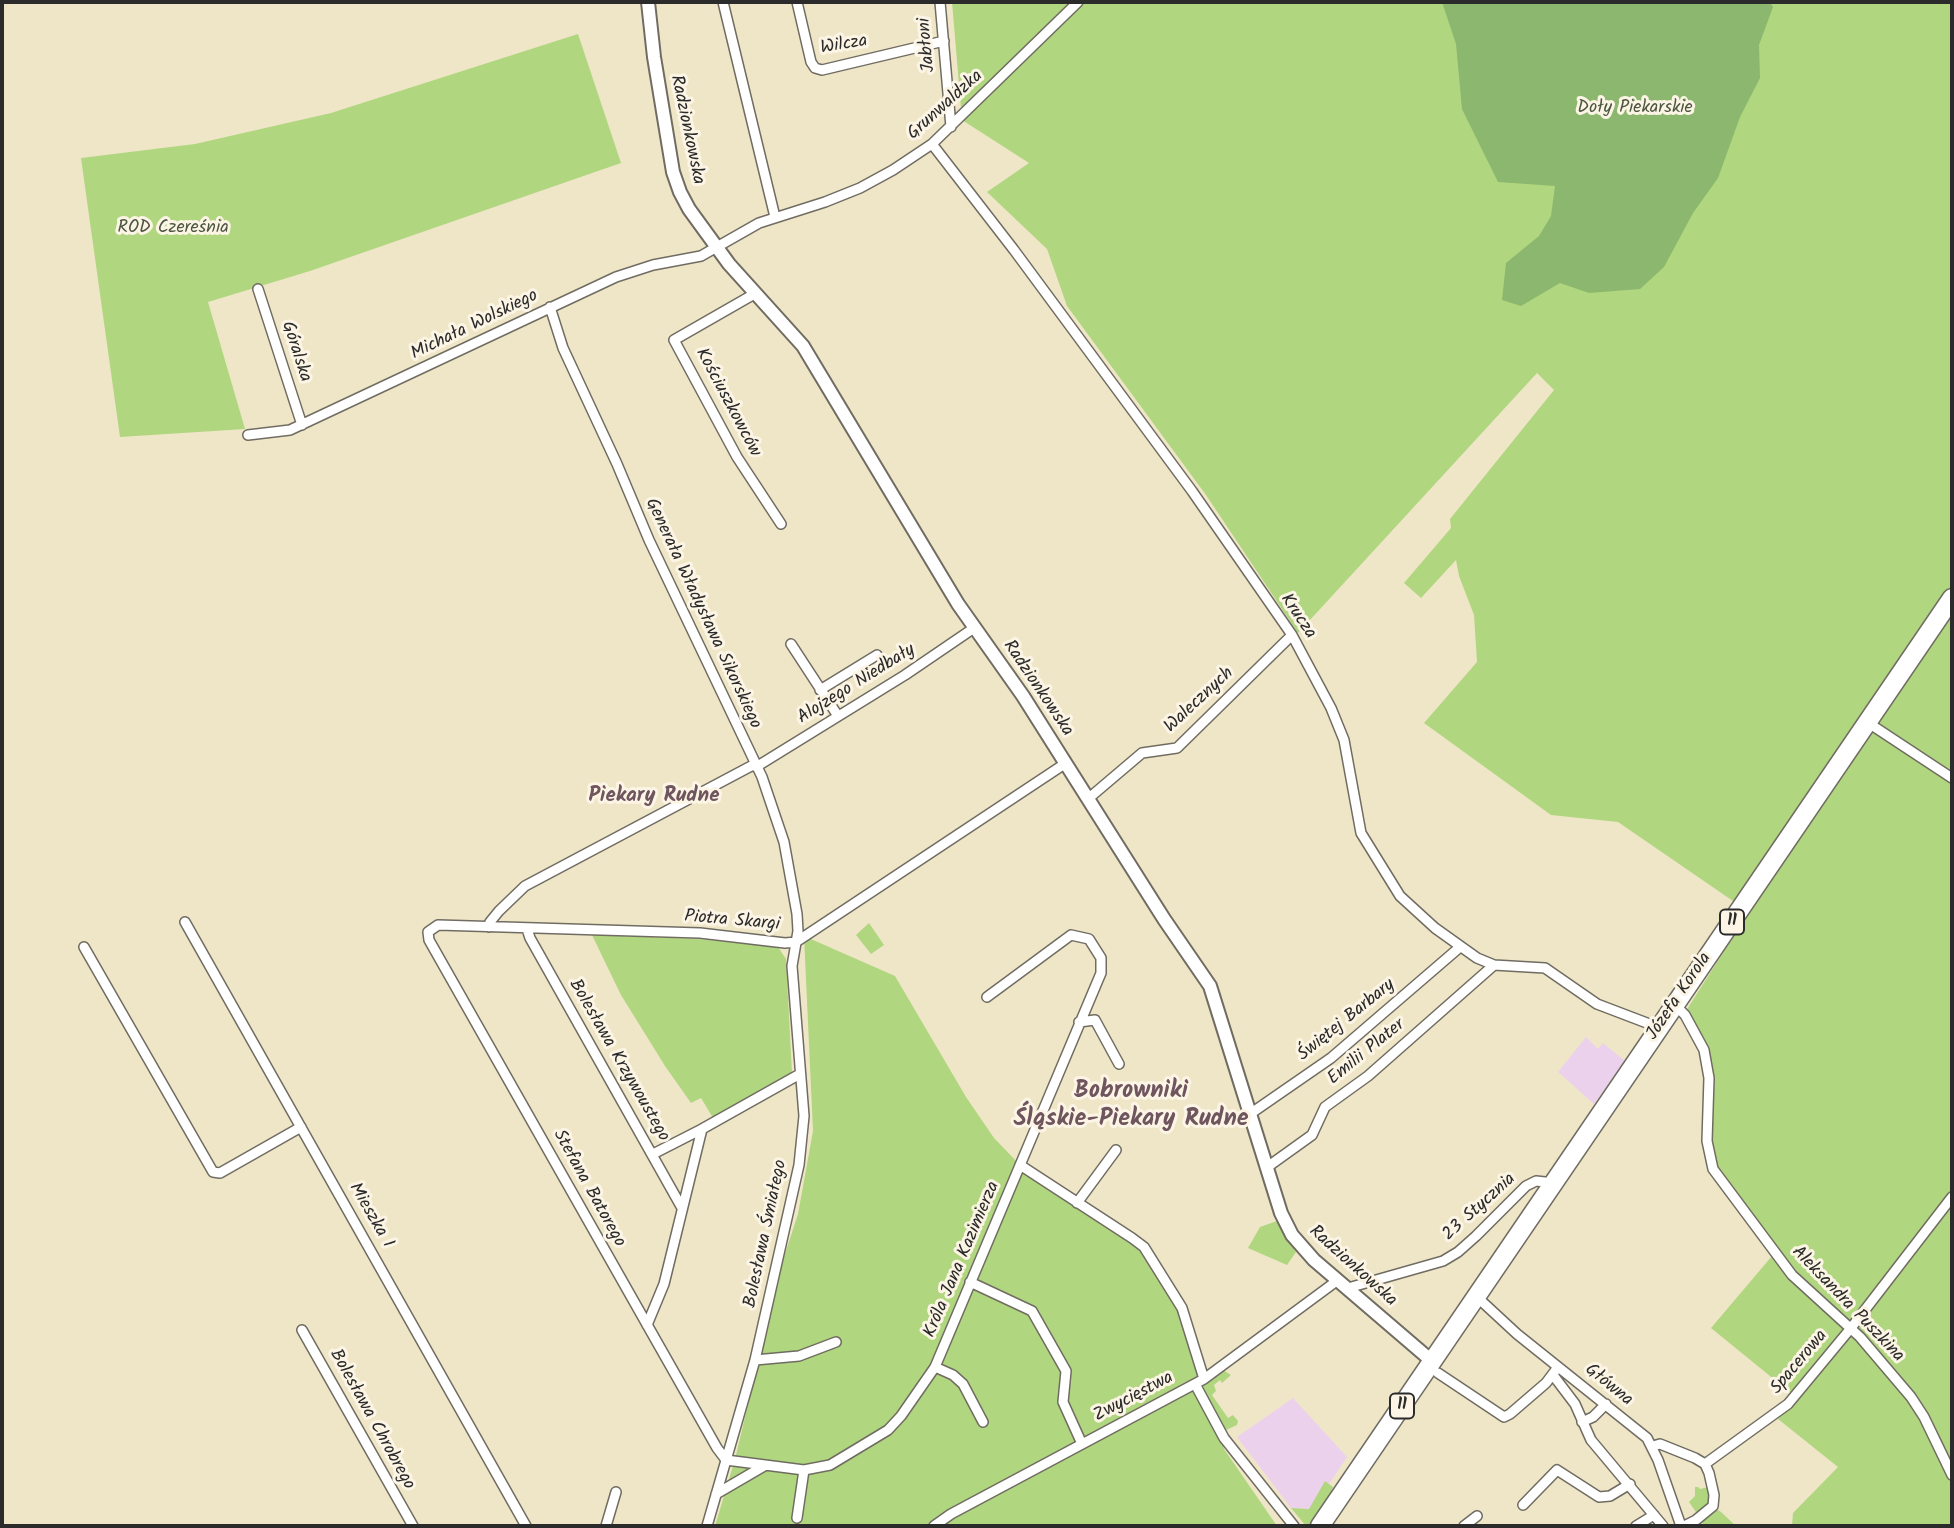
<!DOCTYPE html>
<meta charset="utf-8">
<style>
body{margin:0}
#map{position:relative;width:1954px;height:1528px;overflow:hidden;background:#efe6c8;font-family:Kalam,sans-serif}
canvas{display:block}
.frame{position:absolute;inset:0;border:4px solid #2b2b2b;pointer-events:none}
</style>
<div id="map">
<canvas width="1954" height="1528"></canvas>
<div class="frame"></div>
</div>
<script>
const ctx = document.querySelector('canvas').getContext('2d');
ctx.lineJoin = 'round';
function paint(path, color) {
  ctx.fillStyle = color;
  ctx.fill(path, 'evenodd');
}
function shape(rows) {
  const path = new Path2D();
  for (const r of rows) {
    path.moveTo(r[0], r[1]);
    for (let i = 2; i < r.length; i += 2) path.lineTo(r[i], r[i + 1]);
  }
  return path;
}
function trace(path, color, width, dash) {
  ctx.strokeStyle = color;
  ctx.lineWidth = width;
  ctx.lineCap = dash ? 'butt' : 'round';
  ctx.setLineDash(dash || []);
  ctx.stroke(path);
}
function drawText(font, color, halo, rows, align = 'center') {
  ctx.font = font + ' Kalam,sans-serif';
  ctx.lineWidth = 6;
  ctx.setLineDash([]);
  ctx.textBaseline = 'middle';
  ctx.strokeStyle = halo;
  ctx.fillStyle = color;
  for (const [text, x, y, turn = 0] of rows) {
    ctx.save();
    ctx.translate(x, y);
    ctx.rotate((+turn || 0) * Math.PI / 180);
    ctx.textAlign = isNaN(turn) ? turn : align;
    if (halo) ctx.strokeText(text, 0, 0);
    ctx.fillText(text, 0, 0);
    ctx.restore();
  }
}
const built = shape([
 [1586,1037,1598,1049,1603,1043,1625,1061,1594,1104,1558,1072],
 [1293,1398,1347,1457,1329,1484,1325,1482,1310,1509,1291,1508,1237,1437]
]);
const green = shape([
 [952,2,1952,2,1952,1526,1792,1526,1793,1513,1838,1467,1778,1419,1797,1398,1711,1328,1772,1256,1706,1150,1709,1093,1703,1051,1684,1014,1749,912,1618,822,1551,815,1424,723,1477,662,1474,615,1459,576,1456,560,1421,598,1404,583,1451,528,1450,519,1554,390,1537,373,1298,633,1206,495,1067,306,1047,249,987,192,1029,163,962,120],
 [578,34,621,163,310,271,208,302,245,429,120,437,81,158,195,144,331,113],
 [869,923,884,945,871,954,856,935],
 [592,935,698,939,778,947,786,959,792,1073,713,1118,701,1098,691,1103,665,1066,621,995],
 [804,936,895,976,966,1097,994,1138,1020,1165,1141,1249,1169,1285,1205,1373,1223,1370,1231,1375,1222,1383,1220,1380,1214,1385,1216,1391,1212,1395,1228,1418,1233,1415,1238,1421,1237,1425,1226,1430,1216,1418,1224,1449,1277,1526,715,1526,735,1459,782,1263,798,1214,813,1131],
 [1277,1221,1285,1237,1296,1252,1287,1265,1248,1248,1260,1227],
 [1325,1481,1333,1487,1326,1504,1313,1522,1306,1526,1291,1508,1309,1509],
 [1695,1487,1698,1487,1700,1489,1708,1487,1708,1504,1698,1515,1689,1502,1695,1496],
 [1718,1510,1721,1512,1736,1526,1703,1526,1702,1520]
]);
const forest = shape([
 [1442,2,1770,2,1773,7,1759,45,1760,78,1740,117,1718,178,1693,213,1664,267,1640,289,1589,293,1560,283,1521,306,1502,300,1506,263,1539,236,1551,216,1555,186,1498,182,1462,109,1456,44]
]);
const street = shape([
 [723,2,775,217],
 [797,2,811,62,815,68,822,70,944,41],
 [940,2,951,127],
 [932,144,1014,250,1192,491,1292,635,1331,708,1344,740,1361,833,1400,896,1435,928,1477,958,1494,965,1545,968,1597,1004,1660,1028],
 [258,289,302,425],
 [756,293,674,340,737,457,781,524],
 [550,307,563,348,617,464,649,540,762,777,784,842,797,914,798,931,792,966,804,1116,799,1165,755,1360,707,1526],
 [248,435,290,430,616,277,653,265,701,256,759,223,825,202,860,188,893,170,932,144,1078,2],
 [791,644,838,716],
 [820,690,877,655],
 [1867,722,1952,778],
 [756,767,905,675,974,628],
 [1089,798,1142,753,1177,748,1292,635],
 [185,922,526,1526],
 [489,927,490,922,499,911,525,886,755,764],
 [527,929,530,938,682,1208],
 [84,947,213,1172,220,1173,301,1127],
 [1675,1005,1685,1015,1704,1050,1709,1078,1707,1141,1713,1169,1792,1275,1860,1337,1911,1397,1924,1417,1952,1475],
 [1079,1022,1095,1020,1119,1064],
 [1250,1114,1331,1058,1460,947],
 [653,1154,702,1129],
 [1020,1165,1132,1238,1144,1247,1182,1308,1204,1379],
 [1266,1168,1312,1135,1325,1107,1368,1076,1494,965],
 [1077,1203,1116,1150],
 [970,1282,1032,1311,1066,1371,1063,1402,1082,1444],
 [1348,1288,1443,1261,1458,1252,1476,1236,1526,1186,1536,1181,1545,1182,1552,1186],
 [1477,1297,1517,1334,1647,1438,1658,1460,1681,1526],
 [647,1325,664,1284,702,1129,800,1074],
 [302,1330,413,1526],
 [755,1360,799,1356,836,1342],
 [935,1367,953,1375,963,1384,983,1422],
 [1438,1373,1504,1417,1510,1414,1546,1383,1555,1371],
 [1553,1375,1575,1404,1591,1440,1663,1526],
 [1195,1384,1224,1438,1294,1526],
 [1582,1422,1593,1417,1606,1404],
 [1653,1446,1660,1444,1695,1458,1705,1464,1709,1473,1714,1495,1713,1506,1696,1520,1684,1526],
 [726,1460,717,1448,429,940,428,932,438,925,700,933,785,943,796,942,1066,763],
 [726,1460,804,1470,830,1465,888,1430,901,1416,935,1367,1101,973,1101,958,1089,939,1071,935,987,997],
 [1705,1464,1788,1404,1851,1328,1952,1197],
 [716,1494,764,1466],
 [1523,1505,1557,1470,1599,1497,1610,1496,1630,1484],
 [797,1518,804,1470],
 [606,1526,616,1492],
 [934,1526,951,1514,1204,1379,1338,1280],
 [1464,1526,1477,1516],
 [1636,1526,1654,1515]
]);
const secondary = shape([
 [648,2,654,57,673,172,680,192,689,209,729,264,803,346,958,604,1023,696,1164,919,1210,986,1281,1213,1292,1235,1314,1260,1433,1362]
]);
const highway = shape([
 [1320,1526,1952,598]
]);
const shields = [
 [1732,922,24],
 [1402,1406,24]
];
const shieldNames = [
 ["11",1732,922],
 ["11",1402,1406]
];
const streetNames = [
 ["Jabłoni",928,45,-95],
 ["Wilcza",844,46,-9],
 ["Grunwaldzka",946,106,-42],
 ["Radzionkowska",686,130,78],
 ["Michała Wolskiego",475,326,-26],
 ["Góralska",295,352,72],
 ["Kościuszkowców",727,403,62],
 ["Generała Władysława Sikorskiego",702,614,65],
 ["Krucza",1297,617,56],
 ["Alojzego Niedbały",857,685,-32],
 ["Radzionkowska",1037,689,56],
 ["Walecznych",1200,701,-43],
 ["Piotra Skargi",732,922,5],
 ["Józefa Korola",1680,997,-56],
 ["Świętej Barbary",1347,1021,-39],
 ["Emilii Plater",1367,1053,-39],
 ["Bolesława Krzywoustego",618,1061,60],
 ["Stefana Batorego",588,1189,61],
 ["23 Stycznia",1480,1208,-42],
 ["Mieszka I",370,1216,60],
 ["Bolesława Śmiałego",767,1234,-78],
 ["Króla Jana Kazimierza",963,1260,-67],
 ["Radzionkowska",1352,1267,42],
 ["Aleksandra Puszkina",1847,1305,46],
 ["Spacerowa",1800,1363,-50],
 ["Główna",1608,1386,39],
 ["Zwycięstwa",1134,1398,-28],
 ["Bolesława Chrobrego",371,1420,61]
];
const parkNames = [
 ["Doły Piekarskie",1635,109],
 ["ROD Czereśnia",173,229]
];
const quarterNames = [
 ["Piekary Rudne",654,797]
];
const districtNames = [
 ["Bobrowniki",1131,1093],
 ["Śląskie-Piekary Rudne",1131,1121]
];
paint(built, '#ebd1ec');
paint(green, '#b0d67f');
paint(forest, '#8cb76e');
trace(street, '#706c62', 12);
trace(secondary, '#706c62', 16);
trace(highway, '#706c62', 21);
trace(street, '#fff', 9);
trace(secondary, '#fff', 12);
trace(highway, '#fff', 18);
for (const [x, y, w] of shields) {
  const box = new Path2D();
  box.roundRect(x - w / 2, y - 12.5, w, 25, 5);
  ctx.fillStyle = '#fcf5e5';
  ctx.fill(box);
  trace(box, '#2b2b2b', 2);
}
drawText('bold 16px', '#2b2b2b', null, shieldNames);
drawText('18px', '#2b2b2b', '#fcf5e5', streetNames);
drawText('18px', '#4c5640', '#fcf5e5', parkNames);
drawText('bold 21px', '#6e555e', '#fcf5e5', quarterNames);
drawText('bold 24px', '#6e555e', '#fcf5e5', districtNames);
</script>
